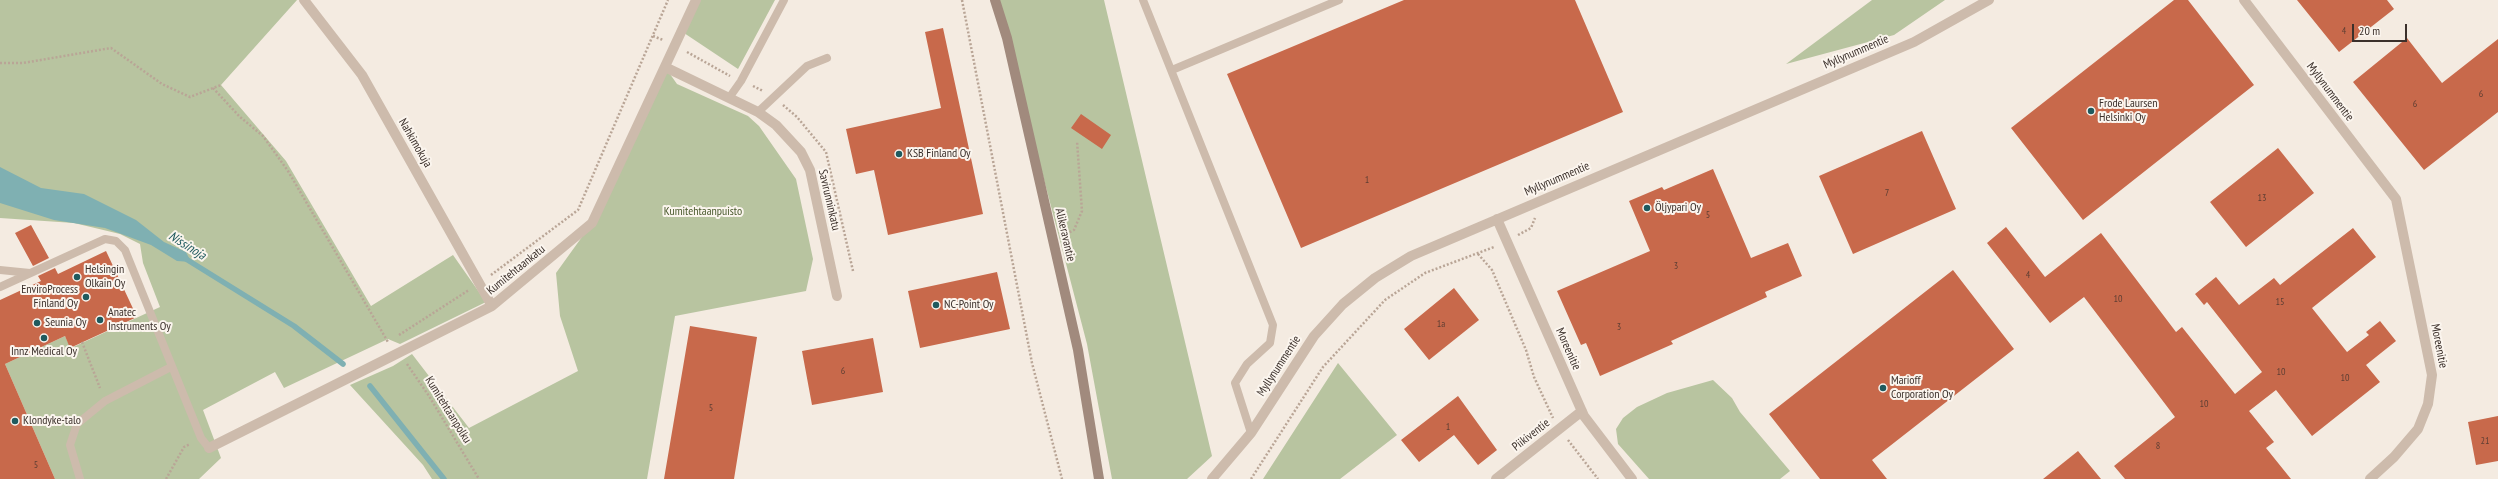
<!DOCTYPE html>
<meta charset="utf-8">
<style>
body{margin:0}
#map{position:relative;width:2498px;height:479px;overflow:hidden;background:#f4ebe1;font-family:"PT Sans Narrow",sans-serif}
canvas{display:block}
.scale{position:absolute;left:2352px;top:24px;width:55px;height:18px;box-sizing:border-box;border:2px solid #3b302b;border-top:0;padding-left:5px;font-size:12px;line-height:14px;white-space:nowrap;color:#3b302b;-webkit-text-stroke:3px #fbf5ee;paint-order:stroke}
</style>
<div id="map">
<canvas width="2498" height="479"></canvas>
<div class="scale">20 m</div>
</div>
<script>
const ctx = document.querySelector('canvas').getContext('2d');
ctx.lineJoin = 'round';
function paint(path, color) {
  ctx.fillStyle = color;
  ctx.fill(path, 'evenodd');
}
function shape(rows) {
  const path = new Path2D();
  for (const r of rows) {
    path.moveTo(r[0], r[1]);
    for (let i = 2; i < r.length; i += 2) path.lineTo(r[i], r[i + 1]);
  }
  return path;
}
function trace(path, color, width, dash) {
  ctx.strokeStyle = color;
  ctx.lineWidth = width;
  ctx.lineCap = dash ? 'butt' : 'round';
  ctx.setLineDash(dash || []);
  ctx.stroke(path);
}
function drawText(font, color, halo, rows, align = 'center') {
  ctx.font = font + ' "PT Sans Narrow",sans-serif';
  ctx.lineWidth = 4;
  ctx.setLineDash([]);
  ctx.textBaseline = 'middle';
  ctx.strokeStyle = halo;
  ctx.fillStyle = color;
  for (const [text, x, y, turn = 0] of rows) {
    ctx.save();
    ctx.translate(x, y);
    ctx.rotate((+turn || 0) * Math.PI / 180);
    ctx.textAlign = isNaN(turn) ? turn : align;
    if (halo) ctx.strokeText(text, 0, 0);
    ctx.fillText(text, 0, 0);
    ctx.restore();
  }
}
const green = shape([
 [0,0,297,0,221,85,286,161,371,306,453,255,486,302,400,344,388,339,284,388,275,372,203,410,221,458,199,479,55,479,5,364,65,336,71,348,160,307,143,263,140,244,120,234,74,223,0,218],
 [696,0,775,0,738,69,681,31],
 [995,0,1104,0,1212,456,1187,479,1112,479,1087,344,1007,38],
 [1872,0,1945,0,1894,35,1786,64],
 [665,67,677,84,748,116,759,126,796,179,813,259,806,291,675,316,647,479,432,479,423,465,350,385,393,366,412,354,469,428,578,371,560,316,556,273,592,223],
 [1338,363,1397,435,1340,479,1263,479],
 [1713,380,1732,398,1740,412,1790,471,1780,479,1649,479,1618,444,1616,429,1623,418,1637,407,1667,393]
]);
const water = shape([
 [0,167,41,188,84,194,136,220,164,242,186,252,191,262,177,261,151,245,105,228,54,220,0,203]
]);
const stream = shape([
 [186,259,294,326,343,364],
 [370,386,444,479]
]);
const building = shape([
 [1404,0,1575,0,1623,112,1301,248,1227,74],
 [2174,0,2188,0,2254,85,2083,220,2011,128],
 [2297,0,2387,0,2394,9,2339,52],
 [943,28,983,214,888,235,874,170,856,174,846,129,941,108,925,32],
 [2407,38,2442,83,2498,39,2498,112,2424,170,2353,82],
 [1081,114,1111,135,1102,149,1071,128],
 [1922,131,1956,209,1853,254,1819,176],
 [2278,148,2314,193,2246,247,2210,202],
 [1713,169,1751,258,1788,243,1802,276,1765,292,1767,297,1671,341,1673,344,1600,376,1586,343,1581,345,1557,291,1650,251,1629,201,1662,187,1664,190],
 [31,225,49,258,33,266,15,233],
 [2006,227,2045,277,2101,233,2176,332,2182,327,2235,394,2262,372,2207,302,2204,305,2195,294,2216,277,2239,305,2274,278,2280,285,2353,228,2376,257,2312,308,2347,352,2369,335,2366,332,2380,321,2396,341,2366,365,2380,382,2312,436,2276,390,2249,411,2274,442,2266,448,2291,479,2125,479,2114,466,2175,417,2084,297,2050,323,1987,243],
 [106,251,137,317,70,348,65,336,5,364,55,479,0,479,0,300,41,281,38,276,55,268,58,274],
 [1953,270,2014,349,1872,460,1887,479,1820,479,1769,414],
 [997,272,1010,329,920,348,908,291],
 [1454,288,1479,320,1429,360,1404,329],
 [690,326,757,337,734,479,664,479],
 [873,338,883,392,812,405,802,351],
 [1458,396,1497,450,1478,465,1454,435,1419,462,1401,440],
 [2498,416,2498,461,2476,465,2468,422],
 [2078,451,2101,479,2043,479]
]);
const path = shape([
 [962,0,1032,363,1062,479],
 [653,36,663,40],
 [687,52,730,76],
 [0,63,23,63,111,48,162,84,190,97,221,85],
 [753,86,763,91],
 [213,88,240,117,263,136,288,171,388,342],
 [783,105,797,117,826,152,853,271],
 [1066,234,1074,230,1082,211,1077,141],
 [1518,235,1531,228,1535,218],
 [1478,254,1492,270,1526,350,1534,377,1553,418],
 [491,275,578,210,668,0],
 [399,335,469,290],
 [82,342,100,388],
 [407,364,429,396,479,479],
 [1568,440,1598,479],
 [166,479,184,447,190,444],
 [1251,479,1323,367,1385,300,1425,273,1494,247]
]);
const lane = shape([
 [1143,0,1273,325,1270,343,1247,364,1235,383,1251,433],
 [1172,70,1339,0],
 [729,98,741,81,784,0],
 [758,112,807,66,827,58],
 [0,270,30,273],
 [0,287,105,239,116,241,125,250,201,438,209,448],
 [80,479,70,445,77,424,105,401,171,367]
]);
const street = shape([
 [304,0,362,75,492,306],
 [2244,0,2396,199,2432,375,2428,404,2418,429,2394,457,2370,479],
 [665,67,758,112,776,125,801,152,810,170,837,296],
 [1497,219,1584,416,1632,479],
 [209,448,492,306,592,223,696,0],
 [1212,479,1251,433,1314,336,1343,304,1375,278,1411,256,1914,42,1989,0],
 [1496,479,1582,411]
]);
const secondary = shape([
 [995,0,1007,38,1078,350,1099,479]
]);
const markers = [
 [2091,111,4,"#1f5a5e"],
 [899,154,4,"#1f5a5e"],
 [1647,208,4,"#1f5a5e"],
 [77,277,4,"#1f5a5e"],
 [86,297,4,"#1f5a5e"],
 [936,305,4,"#1f5a5e"],
 [100,320,4,"#1f5a5e"],
 [37,323,4,"#1f5a5e"],
 [44,338,4,"#1f5a5e"],
 [1883,388,4,"#1f5a5e"],
 [15,421,4,"#1f5a5e"]
];
const numberNames = [
 ["4",2344,31],
 ["6",2481,94],
 ["6",2415,104],
 ["1",1367,180],
 ["7",1887,193],
 ["13",2262,198],
 ["5",1708,215],
 ["3",1676,266],
 ["4",2028,275],
 ["10",2118,299],
 ["15",2280,302],
 ["1a",1441,324],
 ["3",1619,327],
 ["6",843,371],
 ["10",2281,372],
 ["10",2345,378],
 ["10",2204,404],
 ["5",711,408],
 ["1",1448,427],
 ["21",2485,441],
 ["8",2158,446],
 ["5",36,465]
];
const streetNames = [
 ["Myllynummentie",1856,52,-23],
 ["Myllynummentie",2330,92,53],
 ["Nahkimokuja",415,143,60],
 ["Myllynummentie",1557,179,-23],
 ["Savirunninkatu",829,200,77],
 ["Alikeravantie",1065,235,77],
 ["Kumitehtaankatu",516,270,-39],
 ["Moreenitie",2439,346,79],
 ["Moreenitie",1568,349,66],
 ["Myllynummentie",1279,366,-57],
 ["Kumitehtaanpolku",448,410,58],
 ["Piikiventie",1531,435,-38]
];
const poiNames = [
 ["Frode Laursen",2099,104],
 ["Helsinki Oy",2099,118],
 ["KSB Finland Oy",907,154],
 ["Öljypari Oy",1655,208],
 ["Helsingin",85,270],
 ["Olkain Oy",85,284],
 ["EnviroProcess",78,290,"right"],
 ["Finland Oy",78,304,"right"],
 ["NC-Point Oy",944,305],
 ["Anatec",108,313],
 ["Instruments Oy",108,327],
 ["Seunia Oy",45,323],
 ["Innz Medical Oy",44,352,"center"],
 ["Marioff",1891,381],
 ["Corporation Oy",1891,395],
 ["Klondyke-talo",23,421]
];
const parkNames = [
 ["Kumitehtaanpuisto",703,212]
];
const waterNames = [
 ["Nissinoja",187,246,32]
];
paint(green, '#b8c4a0');
paint(water, '#7fb0b2');
trace(stream, '#7fb0b2', 5.5);
paint(building, '#c8694b');
trace(path, '#b9a596', 2.5, [2, 2]);
trace(lane, '#cdbbac', 8);
trace(street, '#cdbbac', 10);
trace(secondary, '#a18a7d', 10);
for (const [x, y, r, color] of markers) {
  const dot = new Path2D();
  dot.arc(x, y, r, 0, 2 * Math.PI);
  ctx.fillStyle = color;
  ctx.fill(dot);
  trace(dot, '#fbf5ee', 1.5);
}
drawText('10px', '#5e3e33', null, numberNames);
drawText('12px', '#3b302b', '#fbf5ee', streetNames);
drawText('12px', '#3b302b', '#fbf5ee', poiNames, 'left');
drawText('12px', '#4a5a2e', '#fbf5ee', parkNames);
drawText('italic 13px', '#1f5a5e', '#fbf5ee', waterNames);
</script>
